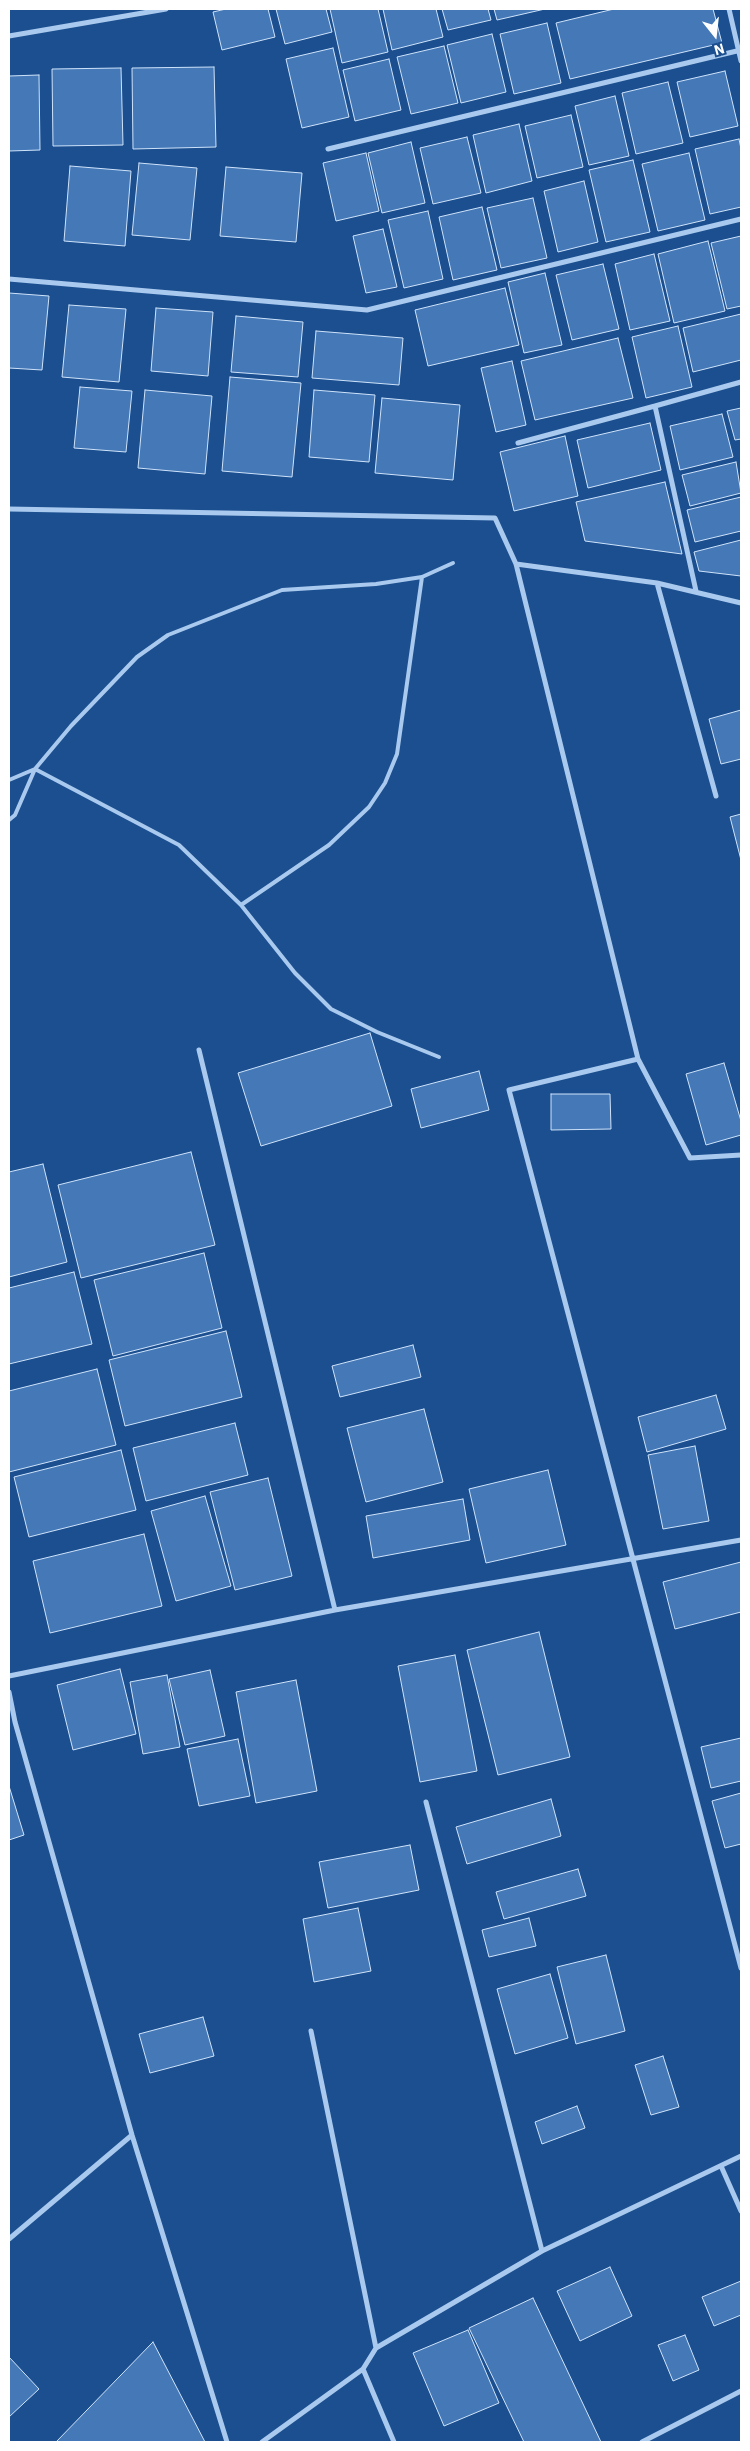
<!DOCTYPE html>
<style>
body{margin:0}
#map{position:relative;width:750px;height:2451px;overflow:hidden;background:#1b4f8f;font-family:"IBM Plex Sans",sans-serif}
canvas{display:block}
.frame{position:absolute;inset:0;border:10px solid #fff;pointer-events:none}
.north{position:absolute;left:690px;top:10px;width:50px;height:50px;-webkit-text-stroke:4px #1b4f8f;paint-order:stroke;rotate:164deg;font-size:14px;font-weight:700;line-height:20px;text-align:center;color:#fff}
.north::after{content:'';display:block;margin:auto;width:18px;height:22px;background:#fff;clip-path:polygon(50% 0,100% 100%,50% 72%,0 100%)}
</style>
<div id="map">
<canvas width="750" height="2451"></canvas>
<div class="frame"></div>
<div class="north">N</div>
</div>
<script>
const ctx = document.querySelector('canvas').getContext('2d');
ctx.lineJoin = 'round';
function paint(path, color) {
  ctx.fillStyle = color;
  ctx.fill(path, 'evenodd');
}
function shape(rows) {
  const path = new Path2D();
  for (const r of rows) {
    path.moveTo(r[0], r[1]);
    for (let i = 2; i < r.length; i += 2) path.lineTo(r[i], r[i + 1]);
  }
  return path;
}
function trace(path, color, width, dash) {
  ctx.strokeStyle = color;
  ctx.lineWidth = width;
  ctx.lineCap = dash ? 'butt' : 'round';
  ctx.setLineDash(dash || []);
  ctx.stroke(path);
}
const building = shape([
 [226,9,268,9,275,37,222,50,213,12,226,9],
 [276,9,326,9,332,32,285,44,276,9],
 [330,9,378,9,388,52,342,63,330,9],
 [383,9,436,9,443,37,392,50,383,9],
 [442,9,488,9,491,20,448,30,442,9],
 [494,9,545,9,497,20,494,9],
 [614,9,713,9,722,43,570,79,556,23,614,9],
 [547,23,561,83,514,94,500,34,547,23],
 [492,34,506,92,461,103,447,45,492,34],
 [444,46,458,103,411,114,397,57,444,46],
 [333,48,349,117,302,128,286,59,333,48],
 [389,59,401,110,355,121,343,70,389,59],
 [214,67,216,147,133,149,132,68,214,67],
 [121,68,123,145,53,146,52,69,121,68],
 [725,71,738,126,690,137,677,82,725,71],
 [39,75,40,150,9,151,9,76,39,75],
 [668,82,683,143,636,154,622,93,668,82],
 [615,96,629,156,589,165,575,106,615,96],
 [571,115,583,167,537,178,525,126,571,115],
 [519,124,532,181,486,193,473,135,519,124],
 [467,137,481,193,433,204,420,148,467,137],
 [739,139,741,149,741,207,710,214,695,149,739,139],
 [411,142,425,203,382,213,368,153,411,142],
 [366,153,379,211,336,221,323,163,366,153],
 [689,153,705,220,658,231,642,164,689,153],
 [633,160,650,232,606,242,589,170,633,160],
 [139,163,197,168,190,240,132,235,139,163],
 [70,166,131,171,125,246,64,241,70,166],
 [226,167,302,173,296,242,220,236,226,167],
 [584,181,598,242,558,252,544,191,584,181],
 [533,198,547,258,501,268,487,208,533,198],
 [482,207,497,270,453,280,439,217,482,207],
 [428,211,443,279,404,288,388,220,428,211],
 [383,229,397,287,366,293,353,236,383,229],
 [741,236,741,306,727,309,711,243,741,236],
 [708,241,725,311,674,323,658,254,708,241],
 [654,254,670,321,630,330,615,264,654,254],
 [603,264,619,329,572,340,556,275,603,264],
 [545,273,562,345,524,353,508,282,545,273],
 [505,288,519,345,428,366,415,310,505,288],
 [9,293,49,296,42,370,9,368,9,293],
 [69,305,126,309,119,382,62,377,69,305],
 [156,308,213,312,208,376,151,371,156,308],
 [741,314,741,360,693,372,683,328,741,314],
 [236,316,303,322,298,377,231,372,236,316],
 [678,326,692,387,646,398,632,337,678,326],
 [316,331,403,338,399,385,312,378,316,331],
 [618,338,633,398,535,420,521,361,618,338],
 [512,361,526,425,496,432,481,368,512,361],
 [230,377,301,383,292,477,222,471,230,377],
 [80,387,132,391,126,452,74,448,80,387],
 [145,390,212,396,205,474,138,468,145,390],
 [314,390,375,395,369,462,309,457,314,390],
 [382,398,460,405,453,480,375,473,382,398],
 [741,408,741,439,735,440,727,411,741,408],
 [722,414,733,457,680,470,670,426,722,414],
 [650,423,661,470,588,488,577,440,650,423],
 [565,436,578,496,514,511,500,452,565,436],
 [736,462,741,493,690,506,682,475,736,462],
 [665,482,682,554,585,541,576,502,665,482],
 [741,497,741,531,695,542,687,510,741,497],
 [741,540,741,576,699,571,694,552,741,540],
 [741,710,741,759,721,764,709,719,741,710],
 [741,814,741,860,730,817,741,814],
 [370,1033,392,1106,261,1146,238,1073,370,1033],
 [724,1063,741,1121,741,1135,706,1145,686,1074,724,1063],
 [479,1071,489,1110,421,1128,411,1089,479,1071],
 [551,1094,610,1094,611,1129,551,1130,551,1094],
 [191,1152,215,1245,81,1278,58,1185,191,1152],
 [43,1164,67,1262,9,1277,9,1172,43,1164],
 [204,1253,222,1328,113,1356,94,1280,204,1253],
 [74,1272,92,1344,9,1364,9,1288,74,1272],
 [226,1331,242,1397,125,1426,109,1360,226,1331],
 [413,1345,421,1377,340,1397,332,1366,413,1345],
 [97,1369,116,1445,9,1472,9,1391,97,1369],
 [716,1395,726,1429,647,1452,638,1417,716,1395],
 [424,1409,443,1482,366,1502,347,1428,424,1409],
 [235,1423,248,1475,146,1501,133,1448,235,1423],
 [695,1446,709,1521,663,1529,648,1455,695,1446],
 [121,1450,136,1510,29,1537,14,1477,121,1450],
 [548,1470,566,1545,486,1563,469,1489,548,1470],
 [268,1478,292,1576,235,1590,210,1492,268,1478],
 [205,1496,231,1586,176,1601,151,1511,205,1496],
 [463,1499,470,1540,373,1558,366,1516,463,1499],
 [144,1534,162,1606,50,1633,33,1561,144,1534],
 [741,1562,741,1612,675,1629,663,1582,741,1562],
 [539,1632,570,1757,498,1775,467,1650,539,1632],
 [455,1655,477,1771,420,1782,398,1666,455,1655],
 [120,1669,136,1734,73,1750,57,1685,120,1669],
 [210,1670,225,1736,185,1745,169,1679,210,1670],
 [167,1675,180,1747,143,1754,130,1682,167,1675],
 [296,1680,317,1791,256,1803,236,1692,296,1680],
 [741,1738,741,1781,711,1788,701,1747,741,1738],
 [238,1739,250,1796,199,1806,187,1749,238,1739],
 [9,1786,24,1835,9,1840,9,1786],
 [741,1793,741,1844,725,1848,712,1801,741,1793],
 [551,1799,561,1836,467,1864,456,1827,551,1799],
 [410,1845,419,1890,328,1908,319,1862,410,1845],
 [578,1869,586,1896,504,1919,496,1892,578,1869],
 [358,1908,371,1971,314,1982,303,1919,358,1908],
 [529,1918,536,1946,489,1957,482,1930,529,1918],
 [606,1955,625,2031,576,2044,557,1967,606,1955],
 [550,1974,568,2038,515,2054,497,1989,550,1974],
 [203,2017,214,2056,150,2073,139,2034,203,2017],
 [663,2056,679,2107,651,2115,635,2065,663,2056],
 [577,2106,585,2128,542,2144,535,2122,577,2106],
 [610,2267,632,2316,580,2341,557,2291,610,2267],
 [741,2281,741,2315,714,2326,702,2297,741,2281],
 [533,2298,601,2442,524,2442,469,2328,533,2298],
 [468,2330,499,2403,444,2426,413,2353,468,2330],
 [685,2335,699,2370,673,2381,658,2345,685,2335],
 [153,2342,205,2442,56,2442,153,2342],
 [9,2357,39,2389,9,2417,9,2357]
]);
const lane = shape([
 [9,780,35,769,179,845,241,905,295,973,331,1009,377,1032,439,1057],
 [9,820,15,815,35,769,71,726,137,657,168,635,282,590,376,584,422,577,453,563],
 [241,905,329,845,369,807,385,783,397,754,422,577]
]);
const street = shape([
 [729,9,741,61],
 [9,36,166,9],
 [328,149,741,50],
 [9,279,367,310,741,219],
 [518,443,655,406],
 [9,509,495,518,516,564,638,1059,690,1158,741,1155],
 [516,564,657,583,741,603],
 [657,583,716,796],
 [696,591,655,406,741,382],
 [199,1050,335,1610],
 [638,1059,509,1090,741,1968],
 [9,1676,335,1610,741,1540],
 [9,1692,15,1722,132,2135,227,2442],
 [426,1802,542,2251],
 [311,2031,376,2348],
 [721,2166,741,2211],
 [9,2239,132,2135],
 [363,2369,394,2442],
 [262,2442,363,2369,376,2348,542,2251,741,2156],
 [642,2442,741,2391]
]);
paint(building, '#4478b7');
trace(building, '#cfe3fa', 1);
trace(lane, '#a9c9ee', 4);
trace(street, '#a9c9ee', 5);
</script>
